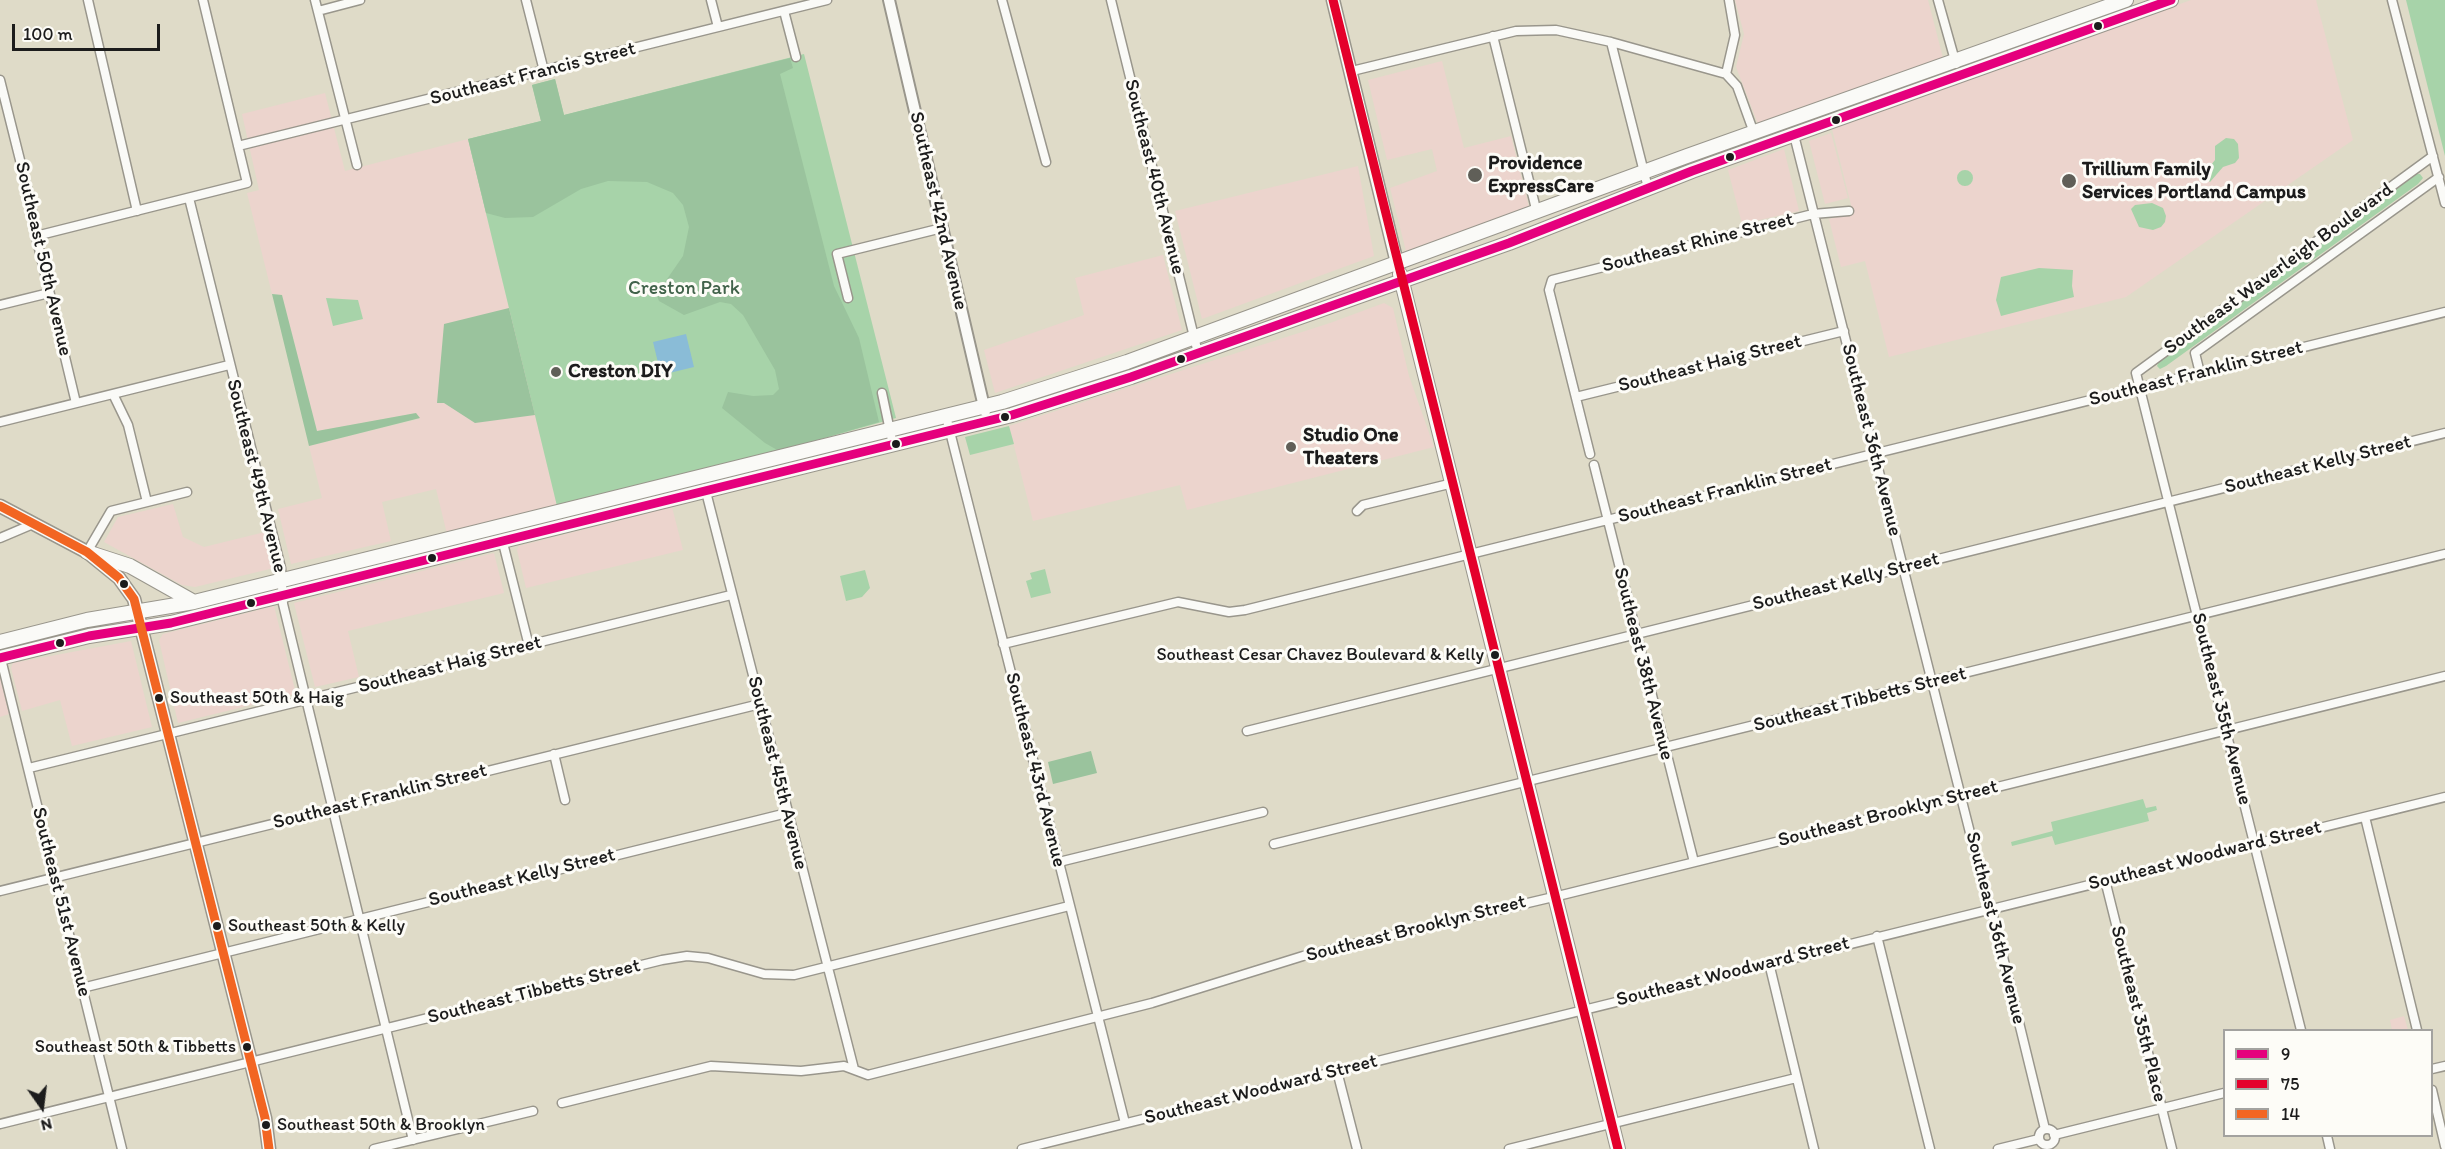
<!DOCTYPE html>
<style>
body{margin:0}
#map{position:relative;width:2445px;height:1149px;overflow:hidden;background:#dfdbc8;font-family:Itim,sans-serif}
canvas{display:block}
.legend{position:absolute;left:2223px;top:1029px;width:210px;height:108px;box-sizing:border-box;background:#fdfcf7;border:2px solid #a3a29f;margin:0;padding:8px 10px;list-style:none;font-size:18px;color:#1c1c1c}
.legend li{display:flex;align-items:center;gap:12px;height:30px}
.legend b{width:30px;border:2px solid #a3a29f}
.north{position:absolute;left:12px;top:1077px;width:60px;height:60px;-webkit-text-stroke:4px #fdfcf7;paint-order:stroke;rotate:166deg;font-size:16px;font-weight:700;line-height:24px;text-align:center;color:#1c1c1c}
.north::after{content:'';display:block;margin:auto;width:21px;height:27px;background:#1c1c1c;clip-path:polygon(50% 0,100% 100%,50% 72%,0 100%)}
.scale{position:absolute;left:12px;top:24px;width:148px;height:27px;box-sizing:border-box;border:3px solid #1c1c1c;border-top:0;padding-left:8px;font-size:18px;line-height:21px;white-space:nowrap;color:#1c1c1c;-webkit-text-stroke:4px #fdfcf7;paint-order:stroke}
</style>
<div id="map">
<canvas width="2445" height="1149"></canvas>
<ul class="legend">
<li><b style="height:8px;background:#e5007d"></b>9</li>
<li><b style="height:8px;background:#e4002b"></b>75</li>
<li><b style="height:8px;background:#f26522"></b>14</li>
</ul>
<div class="north">N</div>
<div class="scale">100 m</div>
</div>
<script>
const ctx = document.querySelector('canvas').getContext('2d');
ctx.lineJoin = 'round';
function paint(path, color) {
  ctx.fillStyle = color;
  ctx.fill(path, 'evenodd');
}
function shape(rows) {
  const path = new Path2D();
  for (const r of rows) {
    if (r.length === 3) {
      path.moveTo(r[0] + r[2], r[1]);
      path.arc(r[0], r[1], r[2], 0, 2 * Math.PI);
      continue;
    }
    path.moveTo(r[0], r[1]);
    for (let i = 2; i < r.length; i += 2) path.lineTo(r[i], r[i + 1]);
  }
  return path;
}
function trace(path, color, width, dash) {
  ctx.strokeStyle = color;
  ctx.lineWidth = width;
  ctx.lineCap = dash ? 'butt' : 'round';
  ctx.setLineDash(dash || []);
  ctx.stroke(path);
}
function drawText(font, color, halo, rows, align = 'center') {
  ctx.font = font + ' Itim,sans-serif';
  ctx.lineWidth = 6;
  ctx.setLineDash([]);
  ctx.textBaseline = 'middle';
  ctx.strokeStyle = halo;
  ctx.fillStyle = color;
  for (const [text, x, y, turn = 0] of rows) {
    ctx.save();
    ctx.translate(x, y);
    ctx.rotate((+turn || 0) * Math.PI / 180);
    ctx.textAlign = isNaN(turn) ? turn : align;
    if (halo) ctx.strokeText(text, 0, 0);
    ctx.fillText(text, 0, 0);
    ctx.restore();
  }
}
const built = shape([
 [1735,0,1928,0,1943,58,1758,124,1736,67,1744,34],
 [2191,0,2316,0,2353,140,2126,297,1889,357,1865,261,1841,267,1829,219,1853,213,1832,129],
 [1442,61,1464,148,1511,136,1529,207,1406,251,1390,188,1437,171,1432,149,1387,160,1368,80],
 [325,93,345,171,468,139,557,506,447,534,436,489,382,502,391,541,291,564,278,509,322,498,309,446,419,419,416,413,317,431,282,295,272,294,247,193,259,190,242,114],
 [1831,133,1848,198,1825,204,1809,141],
 [1784,149,1799,211,1742,224,1728,170],
 [1358,166,1374,256,1202,319,1175,211],
 [1163,255,1182,330,995,393,984,350,1084,315,1075,278],
 [1384,303,1393,308,1409,376,1434,447,1187,510,1180,485,1033,521,1009,426,1330,323],
 [173,504,183,537,204,547,265,532,274,568,195,587,182,585,104,542,118,517],
 [672,507,683,550,526,588,517,550,519,546],
 [494,553,504,593,348,631,359,677,315,687,294,603],
 [274,606,296,694,178,723,159,640,163,634],
 [131,641,152,727,72,746,60,700,22,711,11,668,13,663],
 [0,677,9,714,0,717],
 [2404,1016,2408,1030,2392,1030,2390,1020]
]);
const green = shape([
 [2406,0,2445,0,2445,156],
 [804,54,896,418,779,451,557,506,468,139,541,121,532,85,555,79,564,115],
 [2226,138,2234,139,2238,144,2239,158,2235,163,2223,167,2210,182,2203,175,2215,160,2215,146],
 [1965,178,8],
 [2416,174,2420,174,2423,178,2418,184,2166,366,2160,369,2157,366,2160,359],
 [2152,203,2163,208,2166,216,2165,222,2161,227,2153,230,2139,227,2131,209,2135,205],
 [2039,268,2073,270,2072,286,2074,297,2001,316,1996,300,2001,277],
 [326,298,358,300,363,319,333,326],
 [1009,426,1014,444,970,455,965,437],
 [1045,569,1051,593,1031,598,1026,581,1032,579,1030,573],
 [865,570,870,588,862,597,846,601,840,576],
 [2143,799,2146,808,2156,806,2157,810,2147,813,2149,821,2055,845,2052,836,2012,846,2011,842,2053,831,2051,822]
]);
const forest = shape([
 [790,58,793,68,780,74,834,286,859,338,879,422,779,451,765,443,722,408,728,392,753,396,773,395,779,389,775,370,743,315,731,304,720,302,684,315,659,301,655,291,665,282,683,256,689,227,683,205,673,193,647,182,608,181,581,189,533,217,505,218,486,213,468,139,541,121,532,85,555,79,564,115],
 [272,294,282,295,317,431,416,413,420,418,309,446],
 [509,308,535,415,475,423,444,403,437,403,444,324],
 [1091,751,1097,773,1053,784,1048,762]
]);
const water = shape([
 [686,334,694,367,661,375,653,342]
]);
const minor = shape([
 [88,0,137,211],
 [315,0,357,165],
 [526,0,544,71],
 [711,0,718,27],
 [1002,0,1046,162],
 [1111,0,1198,353],
 [1938,0,1956,64],
 [2392,0,2445,203],
 [318,11,360,0],
 [784,11,796,57],
 [1493,36,1537,213],
 [1611,42,1648,188],
 [1352,71,1516,31,1556,30,1611,42,1726,74,1737,86,1754,133],
 [1726,74,1735,35,1729,0],
 [0,80,30,200,36,236,76,403],
 [1794,135,1987,900,1993,916,2045,1129],
 [238,146,827,0],
 [189,198,281,568,283,604,413,1140],
 [36,236,247,183,203,0],
 [848,298,837,254,942,228],
 [0,305,49,293],
 [2200,373,2195,353,2439,177],
 [882,393,893,445],
 [113,394,128,425,147,502],
 [1576,397,1844,331],
 [946,416,1125,1123],
 [0,422,229,365],
 [1590,454,1549,290,1552,280,1813,214,1849,211],
 [1594,465,1694,862],
 [705,488,854,1069],
 [1357,511,1363,505,1453,483],
 [0,538,33,524],
 [502,539,529,646],
 [87,552,111,511,187,492],
 [1003,644,1178,602,1229,612,1245,610,2445,312],
 [0,655,122,1149],
 [1247,731,2445,433],
 [554,754,565,800],
 [29,768,731,595],
 [2365,817,2417,1030],
 [1274,844,2445,554],
 [1059,862,1263,812],
 [2105,880,2172,1149],
 [0,891,760,704],
 [1877,936,1930,1149],
 [1769,963,1814,1149],
 [82,988,787,813],
 [2301,1030,2136,373,2433,156],
 [2432,1069,2445,1066],
 [1337,1071,1357,1149],
 [2432,1090,2445,1146],
 [562,1103,711,1066,801,1071,844,1066,868,1075,1152,1003,1303,956,1566,894,2445,676],
 [0,1124,662,960,687,956,708,958,764,974,794,975,1069,906],
 [2047,1137,8],
 [2054,1135,2224,1093],
 [2327,1136,2330,1149],
 [374,1149,533,1111],
 [1022,1149,2445,797],
 [1509,1149,1796,1078],
 [1998,1149,2039,1139]
]);
const tertiary = shape([
 [889,0,985,411]
]);
const secondary = shape([
 [1333,0,1397,263],
 [0,506,87,552,119,578,134,599,265,1118,269,1149]
]);
const primary = shape([
 [1400,274,1618,1149],
 [87,552,130,566,194,602],
 [0,642,87,620,194,602,1002,402,1127,362,1687,156,2126,0],
 [0,658,89,636,171,623,1012,415,1131,377,1509,243,1692,171,2171,0]
]);
const bus1 = shape([
 [0,658,89,636,171,623,1012,415,1131,377,1509,243,1692,171,2171,0]
]);
const bus2 = shape([
 [1333,0,1618,1149]
]);
const bus3 = shape([
 [0,506,87,552,119,578,134,599,265,1118,269,1149]
]);
const markers = [
 [2098,26,5,"#1c1c1c"],
 [1836,120,5,"#1c1c1c"],
 [1730,157,5,"#1c1c1c"],
 [1475,175,8,"#605f58"],
 [2069,181,8,"#605f58"],
 [1181,359,5,"#1c1c1c"],
 [556,372,6,"#605f58"],
 [1005,417,5,"#1c1c1c"],
 [896,444,5,"#1c1c1c"],
 [1291,447,6,"#605f58"],
 [432,558,5,"#1c1c1c"],
 [124,584,5,"#1c1c1c"],
 [251,603,5,"#1c1c1c"],
 [60,643,5,"#1c1c1c"],
 [1495,655,5,"#1c1c1c"],
 [159,698,5,"#1c1c1c"],
 [217,926,5,"#1c1c1c"],
 [247,1047,5,"#1c1c1c"],
 [266,1125,5,"#1c1c1c"]
];
const busNames = [
 ["Southeast Cesar Chavez Boulevard & Kelly",1484,655,"right"],
 ["Southeast 50th & Haig",170,698],
 ["Southeast 50th & Kelly",228,926],
 ["Southeast 50th & Tibbetts",236,1047,"right"],
 ["Southeast 50th & Brooklyn",277,1125]
];
const streetNames = [
 ["Southeast Francis Street",533,74,-14],
 ["Southeast 40th Avenue",1154,177,76],
 ["Southeast 42nd Avenue",938,211,77],
 ["Southeast Rhine Street",1698,243,-14],
 ["Southeast 50th Avenue",43,259,77],
 ["Southeast Waverleigh Boulevard",2279,269,-36],
 ["Southeast Haig Street",1710,364,-14],
 ["Southeast Franklin Street",2196,374,-14],
 ["Southeast 36th Avenue",1871,440,76],
 ["Southeast Kelly Street",2318,465,-14],
 ["Southeast 49th Avenue",256,476,76],
 ["Southeast Franklin Street",1725,491,-14],
 ["Southeast Kelly Street",1846,582,-14],
 ["Southeast 38th Avenue",1643,664,76],
 ["Southeast Haig Street",450,665,-14],
 ["Southeast Tibbetts Street",1860,700,-14],
 ["Southeast 35th Avenue",2221,709,76],
 ["Southeast 43rd Avenue",1035,770,76],
 ["Southeast 45th Avenue",777,773,76],
 ["Southeast Franklin Street",380,797,-14],
 ["Southeast Brooklyn Street",1888,814,-14],
 ["Southeast Woodward Street",2205,856,-14],
 ["Southeast Kelly Street",522,878,-14],
 ["Southeast 51st Avenue",61,902,76],
 ["Southeast 36th Avenue",1995,928,76],
 ["Southeast Brooklyn Street",1416,929,-14],
 ["Southeast Woodward Street",1733,972,-14],
 ["Southeast Tibbetts Street",534,992,-14],
 ["Southeast 35th Place",2138,1014,76],
 ["Southeast Woodward Street",1261,1090,-14]
];
const poiNames = [
 ["Providence",1488,164],
 ["ExpressCare",1488,187],
 ["Trillium Family",2082,170],
 ["Services Portland Campus",2082,193],
 ["Creston DIY",568,372],
 ["Studio One",1303,436],
 ["Theaters",1303,459]
];
const parkNames = [
 ["Creston Park",684,289]
];
paint(built, '#ecd4cd');
paint(green, '#a7d3a9');
paint(forest, '#9ac39d');
paint(water, '#8abcd7');
trace(minor, '#99968c', 11);
trace(tertiary, '#99968c', 14);
trace(secondary, '#99968c', 15);
trace(primary, '#99968c', 16);
trace(minor, '#fafaf7', 8);
trace(tertiary, '#fafaf7', 10);
trace(secondary, '#fafaf7', 12);
trace(primary, '#fafaf7', 14);
trace(bus1, '#e5007d', 9);
trace(bus2, '#e4002b', 9);
trace(bus3, '#f26522', 9);
for (const [x, y, r, color] of markers) {
  const dot = new Path2D();
  dot.arc(x, y, r, 0, 2 * Math.PI);
  ctx.fillStyle = color;
  ctx.fill(dot);
  trace(dot, '#fdfcf7', 2);
}
drawText('18px', '#1c1c1c', '#fdfcf7', busNames, 'left');
drawText('20px', '#1c1c1c', '#fdfcf7', streetNames);
drawText('bold 20px', '#1c1c1c', '#fdfcf7', poiNames, 'left');
drawText('20px', '#41624a', '#fdfcf7', parkNames);
</script>
